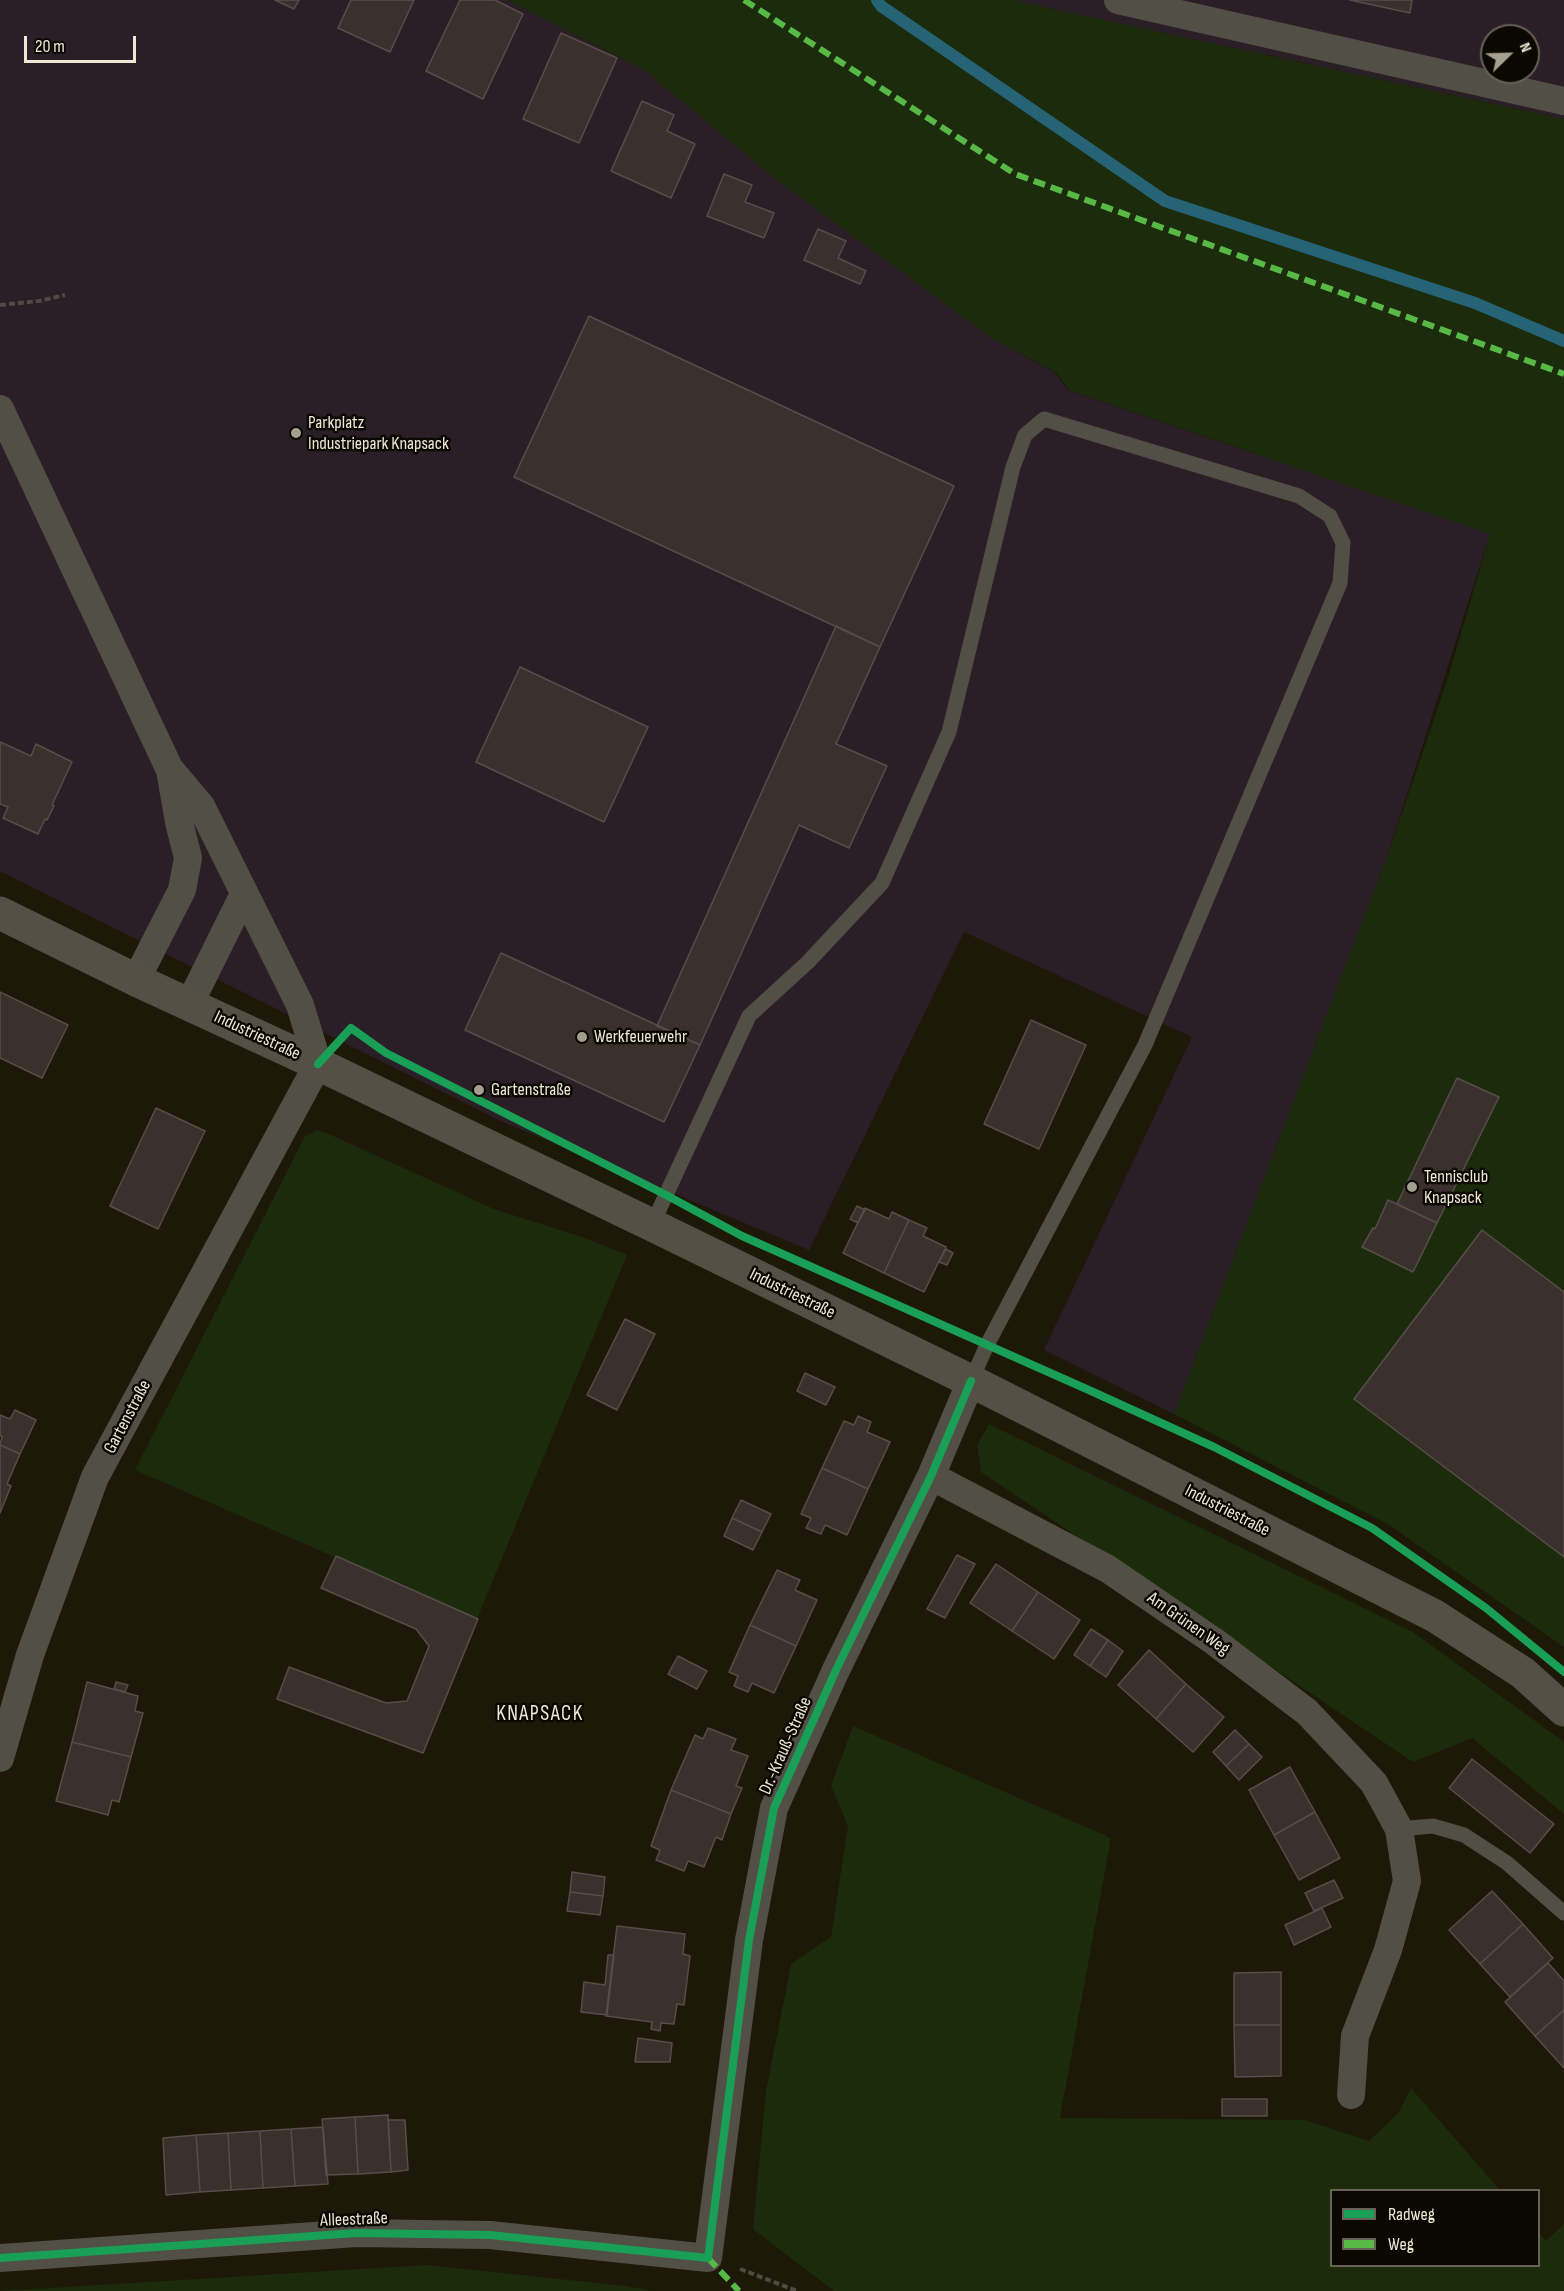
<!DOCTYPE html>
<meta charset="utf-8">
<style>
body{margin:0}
#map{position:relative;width:1564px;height:2291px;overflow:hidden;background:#1e1808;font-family:"Sofia Sans Condensed",sans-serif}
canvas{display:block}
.legend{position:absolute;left:1330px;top:2189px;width:210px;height:78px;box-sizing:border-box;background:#0b0801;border:2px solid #666257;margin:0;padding:8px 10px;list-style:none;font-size:18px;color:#eee8d7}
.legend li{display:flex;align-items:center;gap:12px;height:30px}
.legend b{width:30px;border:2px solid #666257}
.north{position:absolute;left:1480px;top:24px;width:60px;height:60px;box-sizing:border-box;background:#0b0801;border:2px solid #666257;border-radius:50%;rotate:67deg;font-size:16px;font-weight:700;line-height:24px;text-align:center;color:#eee8d7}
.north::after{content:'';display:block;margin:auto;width:21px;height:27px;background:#a59f8f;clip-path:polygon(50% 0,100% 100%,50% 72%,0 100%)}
.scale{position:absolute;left:24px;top:36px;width:112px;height:27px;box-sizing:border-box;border:3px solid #eee8d7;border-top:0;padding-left:8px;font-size:18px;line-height:21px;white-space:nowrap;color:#eee8d7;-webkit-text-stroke:4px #0b0801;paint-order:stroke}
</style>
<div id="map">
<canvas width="1564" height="2291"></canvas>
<ul class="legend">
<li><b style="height:8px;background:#1a9f57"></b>Radweg</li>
<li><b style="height:8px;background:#58b947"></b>Weg</li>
</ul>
<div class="north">N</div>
<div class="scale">20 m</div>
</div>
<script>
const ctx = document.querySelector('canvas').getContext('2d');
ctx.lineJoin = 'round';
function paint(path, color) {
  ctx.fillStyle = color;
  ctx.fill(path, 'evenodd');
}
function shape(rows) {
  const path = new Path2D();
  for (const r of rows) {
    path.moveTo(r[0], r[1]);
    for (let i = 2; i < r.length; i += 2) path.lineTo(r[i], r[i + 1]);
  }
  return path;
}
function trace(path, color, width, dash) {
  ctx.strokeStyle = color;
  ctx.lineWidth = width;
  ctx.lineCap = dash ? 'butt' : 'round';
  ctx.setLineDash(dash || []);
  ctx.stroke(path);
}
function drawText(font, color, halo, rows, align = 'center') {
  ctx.font = font + ' "Sofia Sans Condensed",sans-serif';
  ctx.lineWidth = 5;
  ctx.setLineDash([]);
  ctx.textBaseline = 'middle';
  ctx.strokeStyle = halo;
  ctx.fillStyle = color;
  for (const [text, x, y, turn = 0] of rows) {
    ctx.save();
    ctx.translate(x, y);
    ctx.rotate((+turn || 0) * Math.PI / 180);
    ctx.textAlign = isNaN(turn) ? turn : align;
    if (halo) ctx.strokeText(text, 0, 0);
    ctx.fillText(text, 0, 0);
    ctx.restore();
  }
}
const industrial = shape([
 [0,0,508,0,644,70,772,176,987,335,1055,373,1068,390,1490,534,1387,857,1174,1414,1044,1350,1192,1037,964,932,809,1250,503,1122,0,871],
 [1011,0,1564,0,1564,119],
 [1492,36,1528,36,1528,72,1492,72]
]);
const green = shape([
 [508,0,1011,0,1564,119,1564,1647,1389,1525,1174,1414,1387,857,1448,678,1490,534,1069,390,1056,373,987,335,772,176,644,70],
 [317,1130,331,1135,494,1209,585,1238,627,1255,477,1619,135,1470,305,1136],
 [989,1424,1413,1632,1564,1742,1564,1814,1472,1738,1413,1762,981,1472,977,1445],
 [853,1726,1111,1838,1060,2118,1305,2120,1369,2141,1399,2112,1411,2088,1500,2190,1332,2190,1332,2266,1538,2266,1539,2233,1546,2241,1564,2224,1564,2291,834,2291,753,2229,766,2091,791,1964,831,1937,848,1826,831,1786],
 [427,2265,625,2286,654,2291,0,2291]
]);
const stream = shape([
 [877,0,881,6,1165,201,1475,303,1564,341]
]);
const building = shape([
 [275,0,299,0,294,9,275,0],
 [351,0,414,0,390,52,338,28,351,0],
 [460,0,495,0,523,14,483,99,426,71,460,0],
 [1350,0,1412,0,1410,13,1350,0],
 [561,33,617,58,579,143,523,119,561,33],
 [642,101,674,115,667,131,695,144,671,198,611,171,642,101],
 [724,174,752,185,745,202,774,213,764,238,707,216,724,174],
 [818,229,846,241,838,258,866,271,860,284,804,260,818,229],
 [589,316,954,486,880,647,514,477,589,316],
 [836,626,880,647,836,744,887,766,849,848,799,825,700,1045,657,1026,836,626],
 [520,667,648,727,604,822,476,762,520,667],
 [0,742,31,756,36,744,72,762,52,805,54,806,47,820,45,819,38,834,3,818,8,807,0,804,0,742],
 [501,953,700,1045,664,1122,465,1030,501,953],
 [0,992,68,1025,42,1078,0,1058,0,992],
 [1031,1020,1086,1045,1039,1149,984,1124,1031,1020],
 [1457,1078,1499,1097,1437,1223,1397,1204,1457,1078],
 [156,1108,205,1131,158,1229,110,1206,156,1108],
 [1388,1200,1437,1223,1413,1272,1362,1247,1373,1228,1375,1229,1388,1200],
 [857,1206,865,1210,858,1223,850,1219,857,1206],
 [865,1208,889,1219,892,1212,909,1220,884,1273,843,1253,865,1208],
 [909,1220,927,1228,923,1236,946,1247,924,1292,884,1273,909,1220],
 [1482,1230,1564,1292,1564,1557,1354,1399,1482,1230],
 [946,1249,953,1253,947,1265,939,1262,946,1249],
 [625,1319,655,1334,617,1410,587,1395,625,1319],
 [805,1373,835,1387,826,1405,797,1391,805,1373],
 [15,1410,36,1420,20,1454,0,1445,2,1437,0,1435,0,1415,10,1419,15,1410],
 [858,1416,871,1422,867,1432,890,1442,868,1489,822,1468,844,1421,854,1425,858,1416],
 [0,1445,20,1454,7,1484,11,1486,0,1513,0,1445],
 [822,1468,868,1489,847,1535,825,1525,821,1534,806,1528,811,1518,801,1514,822,1468],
 [741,1500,771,1514,762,1532,732,1518,741,1500],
 [732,1518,762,1532,753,1550,724,1536,732,1518],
 [957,1555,975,1564,945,1618,927,1609,957,1555],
 [336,1556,478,1619,423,1753,277,1699,289,1667,386,1703,407,1701,429,1646,416,1629,321,1588,336,1556],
 [996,1564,1038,1592,1012,1631,970,1603,996,1564],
 [777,1570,800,1580,795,1590,817,1600,796,1646,750,1625,777,1570],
 [1038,1592,1080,1620,1054,1659,1012,1631,1038,1592],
 [750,1625,796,1646,774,1693,752,1683,748,1692,734,1686,738,1676,729,1672,750,1625],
 [1091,1629,1108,1640,1090,1666,1074,1655,1091,1629],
 [1108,1640,1123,1651,1106,1677,1090,1666,1108,1640],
 [1149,1650,1186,1684,1156,1719,1118,1685,1149,1650],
 [678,1656,707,1671,697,1689,668,1674,678,1656],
 [87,1682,138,1696,135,1711,143,1713,131,1757,72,1742,87,1682],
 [116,1682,128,1685,125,1692,114,1689,116,1682],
 [1186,1684,1224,1717,1193,1752,1156,1719,1186,1684],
 [708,1728,736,1739,731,1750,748,1756,736,1786,742,1788,731,1814,671,1790,695,1735,703,1739,708,1728],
 [1235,1730,1249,1744,1226,1766,1213,1752,1235,1730],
 [72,1742,131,1757,119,1802,112,1800,108,1815,56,1801,72,1742],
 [1249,1744,1262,1757,1239,1780,1226,1766,1249,1744],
 [1472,1759,1554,1824,1530,1853,1449,1788,1472,1759],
 [1290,1767,1315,1812,1274,1835,1249,1790,1290,1767],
 [671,1790,731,1814,722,1840,716,1837,704,1867,688,1861,684,1871,656,1860,660,1850,651,1846,671,1790],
 [1315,1812,1340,1858,1299,1880,1274,1835,1315,1812],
 [572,1872,605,1877,603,1896,570,1892,572,1872],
 [1334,1880,1343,1898,1314,1911,1305,1893,1334,1880],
 [1492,1891,1523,1924,1480,1964,1449,1930,1492,1891],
 [570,1892,603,1896,600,1915,567,1911,570,1892],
 [1322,1908,1331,1927,1294,1945,1285,1925,1322,1908],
 [1523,1924,1553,1958,1510,1997,1480,1964,1523,1924],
 [617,1926,685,1934,683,1954,690,1956,684,2005,677,2004,674,2024,661,2023,660,2031,651,2029,652,2022,606,2016,617,1926],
 [608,1955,614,1955,607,2015,581,2012,584,1982,605,1985,608,1955],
 [1548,1963,1564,1981,1564,2010,1535,2036,1505,2002,1548,1963],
 [1281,1972,1281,2025,1234,2025,1234,1973,1281,1972],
 [1564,2010,1564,2068,1535,2036,1564,2010],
 [1234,2025,1281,2025,1281,2076,1235,2077,1234,2025],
 [638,2038,672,2043,670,2062,635,2062,638,2038],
 [1222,2099,1267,2099,1267,2116,1222,2116,1222,2099],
 [388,2115,391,2172,358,2174,355,2117,388,2115],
 [355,2117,358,2174,326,2175,322,2119,355,2117],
 [388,2120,405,2120,408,2170,391,2172,388,2120],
 [323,2127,328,2184,295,2186,291,2129,323,2127],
 [291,2129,295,2186,263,2188,260,2131,291,2129],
 [260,2131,263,2188,231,2190,228,2133,260,2131],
 [228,2133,231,2190,200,2192,196,2135,228,2133],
 [196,2135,200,2192,166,2195,163,2138,196,2135]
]);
const path = shape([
 [0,305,39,301,65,295],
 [740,2269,797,2291]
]);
const lane = shape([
 [652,1225,749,1016,808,962,882,883,949,732,1013,467,1025,435,1044,419,1299,496,1330,516,1343,543,1340,583,1145,1045,987,1345,971,1381],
 [1399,1829,1433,1826,1464,1835,1507,1863,1564,1913]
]);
const street = shape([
 [1118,0,1564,101],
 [0,409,169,768,201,806,300,1005,318,1064,95,1477,30,1655,0,1758],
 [136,980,182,890,188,858,179,822,170,770],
 [189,1005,244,894],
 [931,1476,1108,1569,1215,1642,1307,1712,1374,1783,1399,1829,1407,1881,1388,1950,1355,2036,1351,2095],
 [0,2258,356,2233,490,2235,708,2258,749,1940,774,1808,836,1670,931,1476,971,1381]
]);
const secondary = shape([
 [0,913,136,980,318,1064,652,1225,971,1381,1435,1616,1523,1673,1564,1710]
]);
const quiet = shape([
 [744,0,1015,174,1564,374],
 [708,2258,739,2291]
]);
const cycleway = shape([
 [318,1064,351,1028,386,1053,666,1195,742,1236,1091,1391,1214,1447,1372,1528,1486,1608,1564,1672],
 [0,2258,356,2233,490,2235,708,2258,749,1940,774,1808,836,1670,931,1476,971,1381]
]);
const markers = [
 [296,433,6,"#a59f8f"],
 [582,1037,6,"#a59f8f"],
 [479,1090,6,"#a59f8f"],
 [1412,1187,6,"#a59f8f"]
];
const poiNames = [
 ["Parkplatz",308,423],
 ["Industriepark Knapsack",308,444],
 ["Werkfeuerwehr",594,1037],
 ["Gartenstraße",491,1090],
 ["Tennisclub",1424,1177],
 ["Knapsack",1424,1198]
];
const streetNames = [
 ["Industriestraße",257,1036,25],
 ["Industriestraße",792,1294,26],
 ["Gartenstraße",128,1417,-62],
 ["Industriestraße",1227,1511,27],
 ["Am Grünen Weg",1188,1624,35],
 ["Dr.-Krauß-Straße",786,1746,-66],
 ["Alleestraße",354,2220,-2]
];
const quarterNames = [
 ["KNAPSACK",540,1715]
];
paint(industrial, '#2b1f27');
paint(green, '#1b2b0c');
trace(stream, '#266375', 12);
paint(building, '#3a312d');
trace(building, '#574d4a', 1.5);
trace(path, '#4e4b42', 4, [6, 3]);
trace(lane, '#514f46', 15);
trace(street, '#514f46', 28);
trace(secondary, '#545046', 33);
trace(quiet, '#58b947', 6, [12, 6]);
trace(cycleway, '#1a9f57', 8);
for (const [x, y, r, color] of markers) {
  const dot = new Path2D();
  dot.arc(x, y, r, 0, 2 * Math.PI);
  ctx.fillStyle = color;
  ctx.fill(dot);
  trace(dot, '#0b0801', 2);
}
drawText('18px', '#eee8d7', '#0b0801', poiNames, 'left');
drawText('18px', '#eee8d7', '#0b0801', streetNames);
ctx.letterSpacing = '1.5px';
drawText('21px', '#eee8d7', '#0b0801', quarterNames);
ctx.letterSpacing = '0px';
</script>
